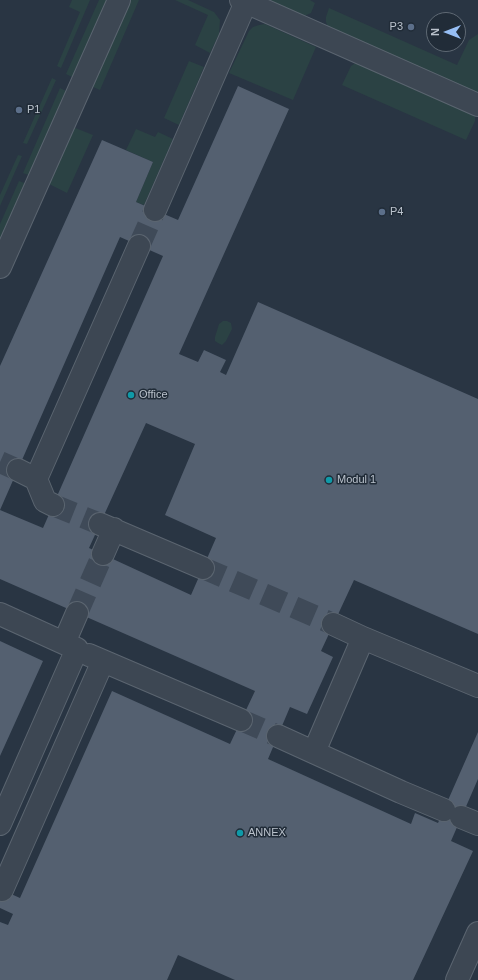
<!DOCTYPE html>
<style>
body{margin:0}
#map{position:relative;width:478px;height:980px;overflow:hidden;background:#293543;font-family:Helvetica,sans-serif}
canvas{display:block}
.north{position:absolute;left:426px;top:12px;width:40px;height:40px;box-sizing:border-box;background:#212c38;border:1px solid #5e6873;border-radius:50%;rotate:270deg;font-size:11px;font-weight:700;line-height:16px;text-align:center;color:#bac2cc}
.north::after{content:'';display:block;margin:auto;width:14px;height:18px;background:#97bff5;clip-path:polygon(50% 0,100% 100%,50% 72%,0 100%)}
</style>
<div id="map">
<canvas width="478" height="980"></canvas>
<div class="north">N</div>
</div>
<script>
const ctx = document.querySelector('canvas').getContext('2d');
ctx.lineJoin = 'round';
function paint(path, color) {
  ctx.fillStyle = color;
  ctx.fill(path, 'evenodd');
}
function shape(rows) {
  const path = new Path2D();
  for (const r of rows) {
    path.moveTo(r[0], r[1]);
    for (let i = 2; i < r.length; i += 2) path.lineTo(r[i], r[i + 1]);
  }
  return path;
}
function trace(path, color, width, dash) {
  ctx.strokeStyle = color;
  ctx.lineWidth = width;
  ctx.lineCap = dash ? 'butt' : 'round';
  ctx.setLineDash(dash || []);
  ctx.stroke(path);
}
function drawText(font, color, halo, rows, align = 'center') {
  ctx.font = font + ' Helvetica,sans-serif';
  ctx.lineWidth = 3;
  ctx.setLineDash([]);
  ctx.textBaseline = 'middle';
  ctx.strokeStyle = halo;
  ctx.fillStyle = color;
  for (const [text, x, y, turn = 0] of rows) {
    ctx.save();
    ctx.translate(x, y);
    ctx.rotate((+turn || 0) * Math.PI / 180);
    ctx.textAlign = isNaN(turn) ? turn : align;
    if (halo) ctx.strokeText(text, 0, 0);
    ctx.fillText(text, 0, 0);
    ctx.restore();
  }
}
const green = shape([
 [72,0,90,0,61,68,57,66,80,12,69,7],
 [99,0,109,0,74,78,66,74],
 [128,0,139,0,100,90,91,86],
 [175,0,188,0,214,12,220,20,219,34,210,53,195,45,208,15],
 [261,0,310,0,315,3,311,13,302,17],
 [329,8,457,65,469,40,478,34,478,96,328,27,326,22,326,17],
 [265,24,316,47,293,100,229,73,249,31,253,27,259,25],
 [189,61,204,67,179,125,164,118],
 [357,62,472,112,475,116,475,121,466,140,342,85,351,66],
 [52,78,56,80,27,144,23,143],
 [60,88,68,92,31,176,23,173],
 [73,127,93,135,67,193,47,183],
 [136,129,155,137,158,132,173,139,144,205,136,202,153,162,126,150],
 [18,155,22,156,0,206,0,195],
 [19,181,27,184,0,245,0,224],
 [223,321,227,321,231,323,232,329,226,341,222,345,218,343,215,341,215,337,219,324]
]);
const building = shape([
 [238,86,289,109,179,354,198,362,204,350,226,360,220,372,226,375,258,302,478,399,478,634,354,580,321,651,333,657,307,714,290,707,268,759,411,824,415,813,438,823,478,732,478,779,451,841,473,851,413,980,235,980,178,955,167,980,0,980,0,922,8,925,13,914,0,908,0,889,20,898,112,691,230,744,255,691,0,579,0,366,102,140,153,162,136,202,178,220],
 [120,237,163,256,43,528,0,510],
 [146,423,195,444,165,515,216,538,191,595,89,548],
 [0,641,43,661,0,756]
]);
const minorTunnel = shape([
 [139,246,155,210],
 [0,462,18,470],
 [53,505,100,524],
 [203,568,333,624],
 [77,613,103,554],
 [241,720,278,736]
]);
const minor = shape([
 [241,0,478,105],
 [155,210,246,2],
 [0,267,119,0],
 [18,470,36,479,45,501,53,505],
 [36,479,139,246],
 [100,524,203,568],
 [103,554,114,529],
 [0,614,77,649,0,824],
 [363,638,478,686],
 [64,643,77,613],
 [89,655,241,720],
 [278,736,401,792,444,810],
 [314,752,363,638,333,624],
 [461,817,478,824],
 [2,890,103,661],
 [457,980,478,933]
]);
const markers = [
 [411,27,4,"#5c6f8a"],
 [19,110,4,"#5c6f8a"],
 [382,212,4,"#5c6f8a"],
 [131,395,4,"#0f9aa8"],
 [329,480,4,"#0f9aa8"],
 [240,833,4,"#0f9aa8"]
];
const poiNames = [
 ["P3",403,27,"right"],
 ["P1",27,110],
 ["P4",390,212],
 ["Office",139,395],
 ["Modul 1",337,480],
 ["ANNEX",248,833]
];
paint(green, '#2b4244');
paint(building, '#546070');
trace(minorTunnel, '#3f4a58', 22, [22, 11]);
trace(minor, '#5b6570', 24);
trace(minor, '#3d4753', 22);
for (const [x, y, r, color] of markers) {
  const dot = new Path2D();
  dot.arc(x, y, r, 0, 2 * Math.PI);
  ctx.fillStyle = color;
  ctx.fill(dot);
  trace(dot, '#212c38', 1.5);
}
drawText('11px', '#bac2cc', '#212c38', poiNames, 'left');
</script>
